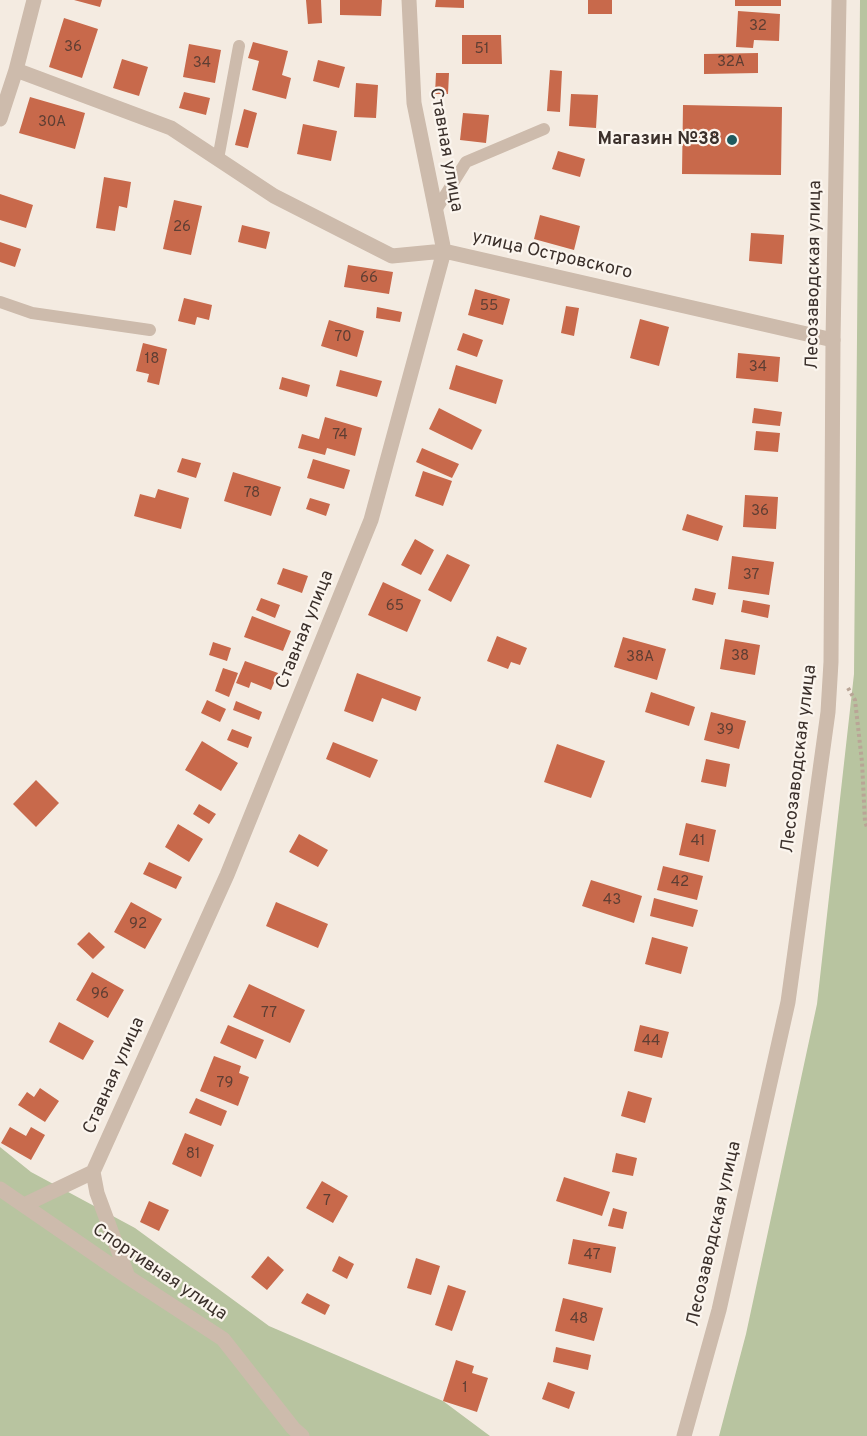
<!DOCTYPE html>
<meta charset="utf-8">
<style>
body{margin:0}
canvas{display:block;background:#f4ebe1}
</style>
<canvas width="867" height="1436"></canvas>
<script>
const ctx = document.querySelector('canvas').getContext('2d');
ctx.lineJoin = 'round';
function paint(path, color) {
  ctx.fillStyle = color;
  ctx.fill(path, 'evenodd');
}
function shape(rows) {
  const path = new Path2D();
  for (const r of rows) {
    path.moveTo(r[0], r[1]);
    for (let i = 2; i < r.length; i += 2) path.lineTo(r[i], r[i + 1]);
  }
  return path;
}
function trace(path, color, width, dash) {
  ctx.strokeStyle = color;
  ctx.lineWidth = width;
  ctx.lineCap = dash ? 'butt' : 'round';
  ctx.setLineDash(dash || []);
  ctx.stroke(path);
}
function drawText(font, color, halo, rows, align = 'center') {
  ctx.font = font + ' Overpass,sans-serif';
  ctx.lineWidth = 4.5;
  ctx.setLineDash([]);
  ctx.textBaseline = 'middle';
  ctx.strokeStyle = halo;
  ctx.fillStyle = color;
  for (const [text, x, y, turn = 0] of rows) {
    ctx.save();
    ctx.translate(x, y);
    ctx.rotate((+turn || 0) * Math.PI / 180);
    ctx.textAlign = isNaN(turn) ? turn : align;
    if (halo) ctx.strokeText(text, 0, 0);
    ctx.fillText(text, 0, 0);
    ctx.restore();
  }
}
const green = shape([
 [860,0,867,0,867,1436,719,1436,746,1334,817,1004,854,674],
 [0,1147,31,1172,135,1228,269,1326,443,1401,490,1436,0,1436]
]);
const building = shape([
 [74,0,102,0,100,7],
 [306,0,321,0,322,23,308,24],
 [340,0,382,0,381,16,340,15],
 [436,0,464,0,464,8,435,7],
 [588,0,612,0,612,14,588,14],
 [735,0,781,0,781,6,735,6],
 [738,11,780,14,779,41,754,40,753,48,736,47],
 [64,18,98,29,82,78,49,67],
 [462,35,501,35,502,64,462,64],
 [253,42,288,51,282,75,291,78,286,99,252,90,259,61,248,58],
 [189,44,221,50,215,83,183,77],
 [758,53,758,73,704,74,704,54],
 [122,59,148,67,139,96,113,88],
 [318,60,345,67,339,88,313,81],
 [550,70,562,71,560,112,547,111],
 [436,73,449,73,448,94,435,94],
 [356,83,378,85,376,118,354,117],
 [184,92,210,98,206,115,179,108],
 [571,94,598,95,596,128,569,126],
 [30,97,85,113,75,149,19,133],
 [683,105,782,107,781,175,682,174],
 [244,109,257,113,248,148,235,145],
 [463,113,489,115,486,143,460,140],
 [303,124,337,131,331,161,297,154],
 [558,151,585,159,580,177,552,169],
 [104,177,131,182,127,208,119,206,115,231,96,228],
 [0,194,33,205,26,228,0,220],
 [174,200,202,206,191,255,163,249],
 [540,215,580,226,574,250,534,239],
 [242,225,270,232,266,249,238,242],
 [751,233,784,235,782,264,749,261],
 [0,242,21,249,15,267,0,262],
 [348,265,393,272,389,294,344,287],
 [475,289,510,299,503,325,468,315],
 [184,298,212,305,209,320,197,317,195,325,178,321],
 [566,306,579,308,574,336,561,333],
 [377,307,402,312,400,322,376,318],
 [640,319,669,327,659,366,630,358],
 [329,320,364,331,357,357,321,346],
 [463,333,483,340,477,357,457,350],
 [143,343,167,349,159,385,147,382,149,374,136,371],
 [738,353,780,357,778,382,736,378],
 [456,365,503,380,496,404,449,389],
 [340,370,382,381,377,397,336,386],
 [282,377,310,385,307,397,279,389],
 [439,408,482,430,472,450,429,429],
 [754,408,782,412,780,426,752,423],
 [325,417,362,428,355,456,327,448,325,455,298,448,302,434,319,439],
 [756,431,780,433,778,452,754,450],
 [422,448,459,464,452,478,416,462],
 [182,458,201,463,196,478,177,472],
 [313,459,350,470,344,489,307,478],
 [423,471,452,481,443,506,415,496],
 [233,472,281,487,271,516,224,501],
 [158,489,189,498,181,529,134,516,140,494,155,498],
 [745,495,778,497,776,529,743,527],
 [310,498,330,504,326,516,306,509],
 [687,514,723,526,718,541,682,530],
 [415,539,434,550,421,575,401,565],
 [447,554,470,565,451,602,428,590],
 [732,556,774,562,769,595,728,589],
 [283,568,308,576,302,593,277,584],
 [383,582,421,600,407,632,368,615],
 [695,588,716,593,713,605,692,600],
 [261,598,280,605,275,618,256,610],
 [743,600,770,605,768,618,741,612],
 [252,616,291,631,283,651,244,637],
 [497,636,527,648,520,665,511,662,508,669,487,661],
 [623,637,666,649,657,680,614,667],
 [725,639,760,645,755,675,720,669],
 [213,642,231,648,227,661,209,655],
 [245,661,278,673,271,690,251,682,249,688,236,683],
 [223,668,238,673,229,697,215,691],
 [357,673,421,697,416,711,382,698,373,722,344,711],
 [651,692,695,707,689,726,645,712],
 [207,700,226,709,220,722,201,713],
 [236,701,262,712,259,720,233,710],
 [711,712,746,721,739,749,704,740],
 [232,729,252,737,248,748,227,740],
 [202,741,238,763,221,791,185,770],
 [333,742,378,760,370,778,326,759],
 [557,744,605,761,591,798,544,782],
 [706,759,730,764,726,787,701,782],
 [36,780,59,803,36,827,13,804],
 [199,804,216,814,209,824,193,814],
 [686,823,716,830,709,862,679,855],
 [178,824,203,839,189,862,165,847],
 [299,834,328,850,318,867,289,852],
 [149,862,182,877,176,889,143,874],
 [663,866,703,876,697,900,657,890],
 [591,880,642,896,634,923,582,906],
 [654,898,698,910,693,927,650,916],
 [131,902,162,919,145,949,114,932],
 [276,902,328,924,318,948,266,926],
 [89,932,105,947,93,959,77,944],
 [652,937,688,947,681,974,645,964],
 [92,972,124,990,108,1018,76,1000],
 [249,984,305,1010,290,1043,233,1017],
 [59,1022,94,1041,83,1060,49,1042],
 [228,1025,264,1040,256,1059,220,1043],
 [640,1025,669,1032,662,1058,634,1051],
 [214,1056,241,1066,239,1073,249,1077,238,1106,200,1091],
 [40,1088,59,1101,45,1122,18,1105,27,1092,34,1097],
 [628,1091,652,1098,645,1123,621,1116],
 [196,1098,227,1111,221,1126,189,1113],
 [10,1127,26,1136,31,1127,45,1135,31,1160,1,1143],
 [185,1133,214,1145,201,1177,172,1164],
 [616,1153,637,1158,633,1176,612,1172],
 [564,1177,610,1192,602,1216,556,1201],
 [322,1181,348,1196,333,1223,306,1208],
 [149,1201,169,1210,159,1231,140,1222],
 [613,1208,627,1212,623,1229,608,1226],
 [573,1239,616,1247,611,1273,568,1264],
 [268,1256,284,1270,267,1290,251,1277],
 [339,1256,354,1264,347,1279,332,1271],
 [416,1258,440,1266,431,1295,407,1288],
 [448,1285,466,1291,452,1331,435,1325],
 [307,1293,330,1305,325,1315,301,1303],
 [563,1298,603,1308,594,1341,555,1331],
 [556,1347,591,1355,588,1370,553,1362],
 [456,1360,474,1366,472,1373,488,1378,477,1412,443,1401],
 [548,1382,575,1392,569,1409,542,1399]
]);
const path = shape([
 [848,688,855,700,862,762,865,822,867,827]
]);
const service = shape([
 [218,159,239,46],
 [436,210,466,162,544,129],
 [0,302,32,313,150,330]
]);
const minor = shape([
 [16,70,171,128,274,196,392,256,444,251,833,340],
 [0,119,16,70,34,0],
 [93,1172,97,1193,128,1277],
 [0,1189,128,1277,223,1339,293,1428,302,1436],
 [24,1205,93,1172,227,875,371,520,444,251,414,103,409,0]
]);
const tertiary = shape([
 [684,1436,719,1310,788,1002,828,712,831,662,833,340,839,0]
]);
const markers = [
 [732,140,6,"#1f5a5e"]
];
const numberNames = [
 ["32",758,27],
 ["36",73,48],
 ["51",482,50],
 ["32А",731,63],
 ["34",202,64],
 ["30А",52,123],
 ["26",182,228],
 ["66",369,279],
 ["55",489,307],
 ["70",343,338],
 ["18",152,360],
 ["34",758,368],
 ["74",340,436],
 ["78",252,494],
 ["36",760,512],
 ["37",751,576],
 ["65",395,607],
 ["38",740,657],
 ["38А",640,658],
 ["39",725,731],
 ["41",698,842],
 ["42",680,883],
 ["43",612,901],
 ["92",138,925],
 ["96",100,995],
 ["77",269,1014],
 ["44",651,1042],
 ["79",225,1084],
 ["81",193,1155],
 ["7",327,1202],
 ["47",592,1256],
 ["48",579,1320],
 ["1",465,1389]
];
const poiNames = [
 ["Магазин №38",720,140]
];
const streetNames = [
 ["Ставная улица",445,150,80],
 ["улица Островского",552,256,13],
 ["Лесозаводская улица",815,275,-89],
 ["Ставная улица",306,630,-68],
 ["Лесозаводская улица",800,759,-83],
 ["Ставная улица",115,1076,-66],
 ["Лесозаводская улица",715,1234,-77],
 ["Спортивная улица",159,1273,34]
];
paint(green, '#b8c4a0');
paint(building, '#c8694b');
trace(path, '#b9a596', 4, [3, 3]);
trace(service, '#cdbbac', 12);
trace(minor, '#cdbbac', 15);
trace(tertiary, '#cdbbac', 15);
for (const [x, y, r, color] of markers) {
  const dot = new Path2D();
  dot.arc(x, y, r, 0, 2 * Math.PI);
  ctx.fillStyle = color;
  ctx.fill(dot);
  trace(dot, '#fbf5ee', 2);
}
drawText('15px', '#5e3e33', null, numberNames);
drawText('bold 18px', '#3b302b', '#fbf5ee', poiNames, 'right');
drawText('18px', '#3b302b', '#fbf5ee', streetNames);
</script>
